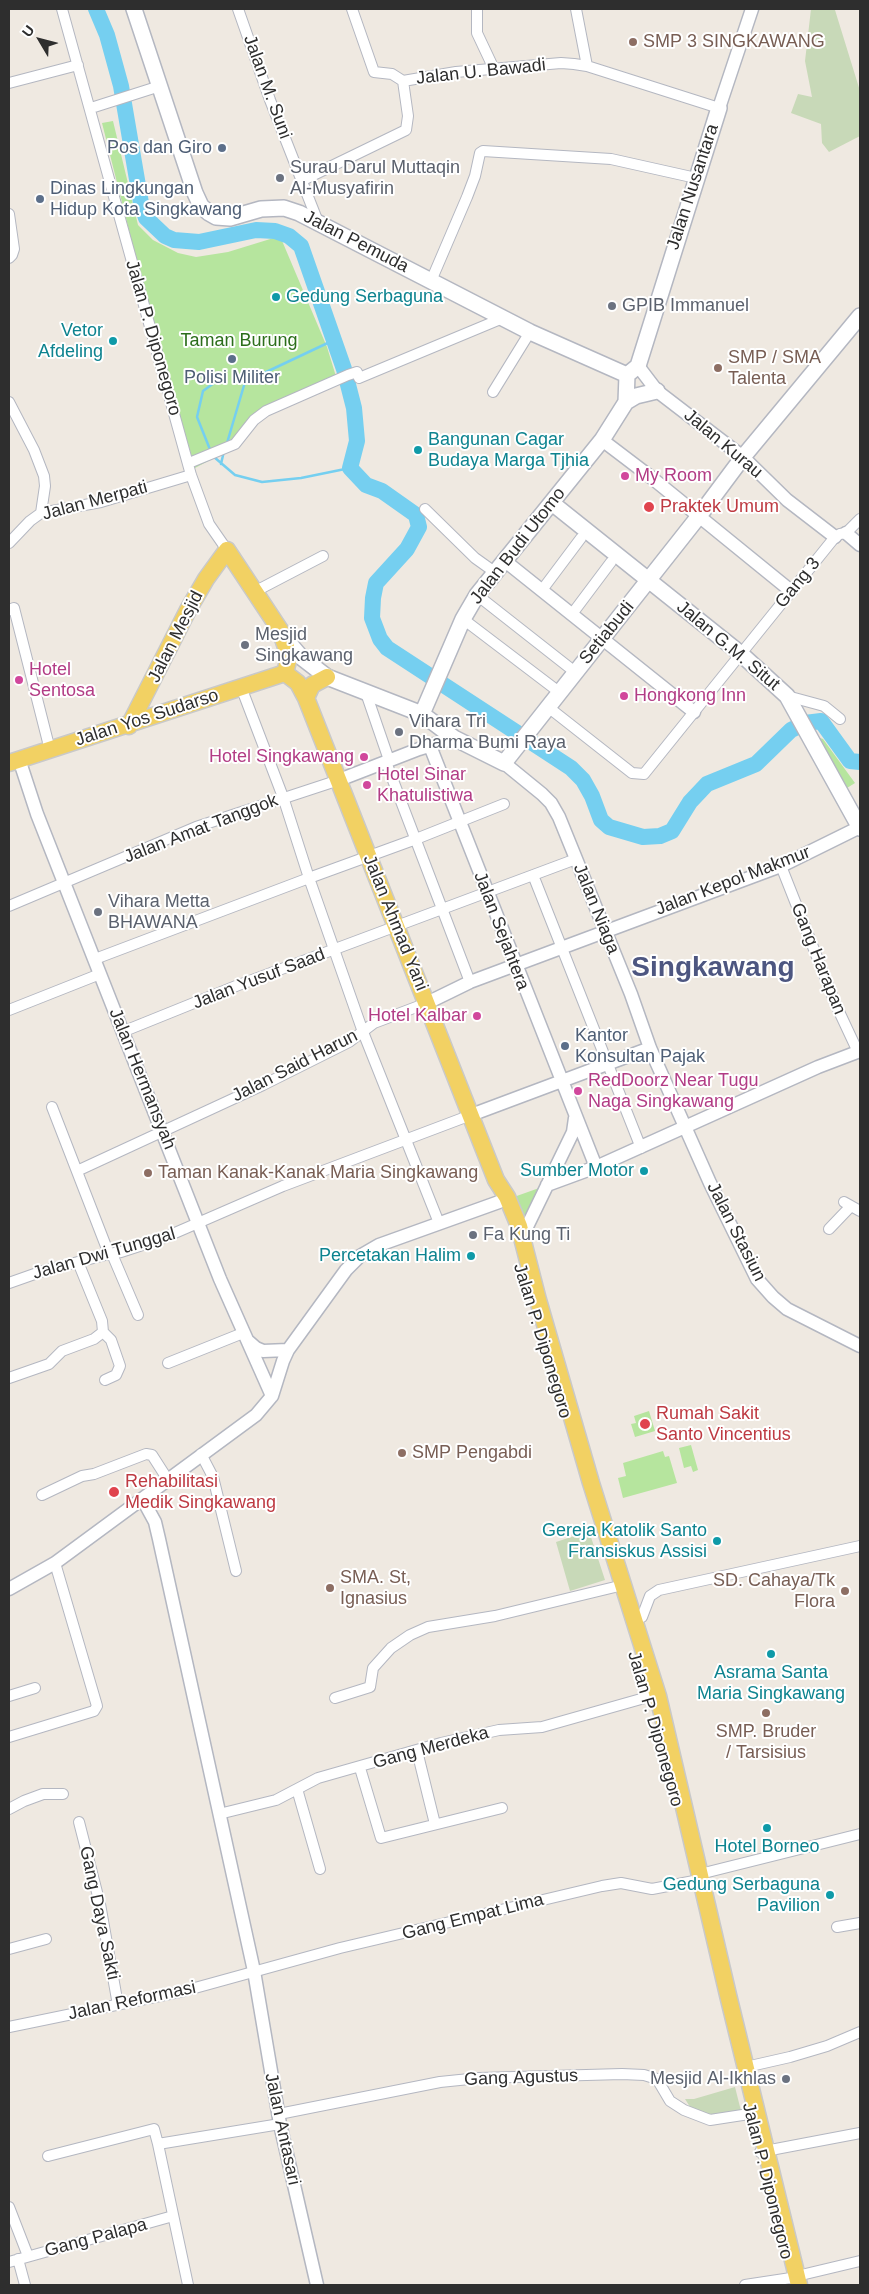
<!DOCTYPE html>
<style>
body{margin:0}
#map{position:relative;width:869px;height:2294px;overflow:hidden;background:#efe9e1;font-family:Arial,sans-serif}
canvas{display:block}
.frame{position:absolute;inset:0;border:10px solid #2e2e2e;pointer-events:none}
.north{position:absolute;left:15px;top:15px;width:50px;height:50px;-webkit-text-stroke:4px #fff;paint-order:stroke;rotate:307deg;font-size:14px;font-weight:700;line-height:20px;text-align:center;color:#2e2e2e}
.north::after{content:'';display:block;margin:auto;width:18px;height:22px;background:#2e2e2e;clip-path:polygon(50% 0,100% 100%,50% 72%,0 100%)}
</style>
<div id="map">
<canvas width="869" height="2294"></canvas>
<div class="frame"></div>
<div class="north">U</div>
</div>
<script>
const ctx = document.querySelector('canvas').getContext('2d');
ctx.lineJoin = 'round';
function paint(path, color) {
  ctx.fillStyle = color;
  ctx.fill(path, 'evenodd');
}
function shape(rows) {
  const path = new Path2D();
  for (const r of rows) {
    path.moveTo(r[0], r[1]);
    for (let i = 2; i < r.length; i += 2) path.lineTo(r[i], r[i + 1]);
  }
  return path;
}
function trace(path, color, width, dash) {
  ctx.strokeStyle = color;
  ctx.lineWidth = width;
  ctx.lineCap = dash ? 'butt' : 'round';
  ctx.setLineDash(dash || []);
  ctx.stroke(path);
}
function drawText(font, color, halo, rows, align = 'center') {
  ctx.font = font + ' Arial,sans-serif';
  ctx.lineWidth = 4;
  ctx.setLineDash([]);
  ctx.textBaseline = 'middle';
  ctx.strokeStyle = halo;
  ctx.fillStyle = color;
  for (const [text, x, y, turn = 0] of rows) {
    ctx.save();
    ctx.translate(x, y);
    ctx.rotate((+turn || 0) * Math.PI / 180);
    ctx.textAlign = isNaN(turn) ? turn : align;
    if (halo) ctx.strokeText(text, 0, 0);
    ctx.fillText(text, 0, 0);
    ctx.restore();
  }
}
const green = shape([
 [113,121,138,225,153,240,178,253,196,257,228,252,280,236,327,347,338,383,261,416,231,449,195,468,147,302,102,123],
 [817,737,823,739,855,783,847,788],
 [542,1187,529,1217,524,1218,511,1198],
 [649,1411,655,1431,635,1437,631,1424,636,1423,634,1416],
 [691,1445,698,1470,693,1472,691,1466,684,1468,679,1448],
 [663,1451,665,1457,669,1456,677,1483,623,1498,618,1478,626,1476,623,1463]
]);
const cemetery = shape([
 [811,9,835,10,860,91,860,136,829,152,822,143,821,124,791,113,798,94,812,97,805,61],
 [589,1531,605,1580,570,1591,556,1542],
 [735,2087,741,2111,706,2116,692,2110,685,2099,694,2099]
]);
const stream = shape([
 [227,443,245,382,334,340],
 [211,452,197,417,203,391,225,375],
 [214,457,235,475,262,482,301,478,350,468],
 [221,464,224,451]
]);
const river = shape([
 [96,9,107,35,121,86,141,203,146,218,165,236,174,240,199,242,256,230,275,231,289,236,301,246,344,369,354,408,357,441,350,468,366,485,382,491,416,515,419,527,407,549,376,583,373,598,372,618,380,639,387,648,571,768,583,780,592,796,601,820,609,827,643,837,660,836,672,831,690,802,707,784,756,764,791,730,805,723,821,721,850,761,860,762]
]);
const minor = shape([
 [62,9,191,475,209,524,227,550],
 [238,9,270,100,318,222],
 [352,9,374,72,392,74,403,81],
 [477,9,477,33,494,69],
 [576,9,587,66],
 [403,81,456,72,561,63,574,64,587,66,719,108],
 [9,83,78,65],
 [91,108,160,86],
 [301,181,406,130,408,116,403,81],
 [9,214,14,249,12,255,9,258],
 [431,281,467,197,475,176,480,153,483,151,611,159,696,178],
 [493,392,530,332],
 [9,402,34,450,44,476,45,486,41,513],
 [189,463,235,444,254,420,266,411,348,375,357,372,359,378,503,318],
 [425,509,475,558,496,573],
 [9,543,30,521,41,513,101,502,191,475],
 [542,590,581,538],
 [254,592,323,556],
 [477,595,575,672],
 [9,610,14,608,50,750],
 [572,614,611,562],
 [463,619,559,692],
 [241,687,283,797,309,878,416,839,504,804],
 [366,693,389,760],
 [787,696,824,706,840,719],
 [548,707,632,773,644,774,835,537,840,534,846,533,860,519],
 [386,762,470,982],
 [781,866,836,1005,858,1052],
 [533,875,641,1148],
 [9,906,196,827,339,780],
 [95,959,309,878,363,1032,439,1223],
 [9,1010,100,974],
 [122,1032,236,986,576,859],
 [52,1107,109,1254],
 [77,1171,263,1085,349,1042,374,1023,427,1003],
 [844,1202,860,1211],
 [829,1229,851,1206],
 [112,1254,138,1315],
 [9,1283,43,1271,109,1254,121,1252,161,1239,283,1186,471,1115],
 [103,1332,111,1340,120,1366,116,1375,105,1380],
 [168,1363,243,1333],
 [9,1378,49,1364,62,1351,94,1339,103,1332,102,1321,78,1262],
 [201,1454,213,1477,236,1571],
 [42,1495,82,1476,94,1474,146,1454,152,1455,168,1480],
 [642,1617,650,1596,659,1590,860,1546],
 [9,1696,35,1688],
 [335,1698,370,1687,373,1668,391,1648,410,1635,428,1627,495,1616,615,1587],
 [9,1737,94,1711,97,1706,55,1563],
 [417,1751,435,1824],
 [360,1768,381,1838,502,1808],
 [297,1789,320,1869],
 [9,1809,24,1801,43,1794,63,1794],
 [219,1814,276,1800,318,1778,441,1743,499,1730,542,1727,648,1697],
 [79,1822,100,1904,118,2005],
 [700,1874,860,1834],
 [837,1927,860,1923],
 [9,1949,46,1939],
 [9,2027,184,1991,340,1948,602,1886,621,1883,652,1889,694,1881],
 [746,2067,790,2057,827,2046,860,2032],
 [279,2114,440,2082,479,2078,622,2074,644,2075,657,2079,670,2101,684,2110,710,2120,749,2114],
 [158,2144,188,2285],
 [760,2152,860,2133],
 [48,2156,154,2129,158,2144,280,2124],
 [9,2207,28,2256],
 [18,2259,25,2285],
 [9,2262,173,2216],
 [797,2276,860,2261],
 [745,2285,791,2278]
]);
const tertiary = shape([
 [719,108,752,9],
 [638,366,657,391,743,457,787,500,835,537],
 [602,440,652,478,791,591],
 [846,533,860,545],
 [505,561,694,712],
 [430,746,596,1167],
 [19,759,37,814,220,1279,272,1396],
 [504,763,542,794,551,803,559,817,631,994,650,1048,710,1183,757,1279,773,1297,787,1309,860,1346],
 [339,780,419,749,454,738],
 [427,1003,470,982,781,866,860,827],
 [471,1115,650,1048],
 [547,1185,596,1167,818,1067,860,1051],
 [522,1237,573,1132,575,1118],
 [248,1341,256,1348,263,1351,288,1350],
 [143,1500,155,1522,159,1539,254,1971,280,2124,317,2285],
 [9,1589,55,1563,256,1415,272,1396,283,1361,288,1350,346,1270,360,1256,379,1245,499,1202]
]);
const secondary = shape([
 [134,9,195,193,201,206,209,213,216,217,230,218,261,209,284,208,299,213,530,332,627,375,638,366,719,108],
 [626,402,636,396,657,391],
 [552,503,741,654,787,696,860,828],
 [283,636,301,657,327,677,422,714,454,738,504,763,699,516,743,457,860,316],
 [422,714,463,619,477,595,602,440,626,402,627,375]
]);
const primary = shape([
 [285,673,298,683,306,698,496,1180,507,1197,519,1226,538,1300,591,1483,658,1696,728,1995,799,2285],
 [306,698,312,685,327,677],
 [129,726,188,610,206,579,227,550,280,630,286,647,288,661,285,673],
 [9,763,285,673]
]);
const markers = [
 [633,42,5,"#8d6e63"],
 [222,148,5,"#5c6f8a"],
 [280,178,5,"#6b7280"],
 [40,199,5,"#5c6f8a"],
 [276,297,5,"#0f9aa8"],
 [612,306,5,"#6b7280"],
 [113,341,5,"#0f9aa8"],
 [232,359,5,"#5c6f8a"],
 [718,368,5,"#8d6e63"],
 [418,450,5,"#0f9aa8"],
 [625,476,5,"#d1479c"],
 [649,507,6,"#e0444e"],
 [245,645,5,"#6b7280"],
 [19,680,5,"#d1479c"],
 [624,696,5,"#d1479c"],
 [399,732,5,"#6b7280"],
 [364,757,5,"#d1479c"],
 [367,785,5,"#d1479c"],
 [98,912,5,"#6b7280"],
 [477,1016,5,"#d1479c"],
 [565,1046,5,"#5c6f8a"],
 [578,1091,5,"#d1479c"],
 [644,1171,5,"#0f9aa8"],
 [148,1173,5,"#8d6e63"],
 [473,1235,5,"#6b7280"],
 [471,1256,5,"#0f9aa8"],
 [645,1424,6,"#e0444e"],
 [402,1453,5,"#8d6e63"],
 [114,1492,6,"#e0444e"],
 [717,1541,5,"#0f9aa8"],
 [330,1588,5,"#8d6e63"],
 [845,1591,5,"#8d6e63"],
 [771,1654,5,"#0f9aa8"],
 [766,1713,5,"#8d6e63"],
 [767,1828,5,"#0f9aa8"],
 [830,1895,5,"#0f9aa8"],
 [786,2079,5,"#6b7280"]
];
const educationNames = [
 ["SMP 3 SINGKAWANG",643,42],
 ["SMP / SMA",728,358],
 ["Talenta",728,379],
 ["Taman Kanak-Kanak Maria Singkawang",158,1173],
 ["SMP Pengabdi",412,1453],
 ["SMA. St,",340,1578],
 ["Ignasius",340,1599],
 ["SD. Cahaya/Tk",835,1581,"right"],
 ["Flora",835,1602,"right"],
 ["SMP. Bruder",766,1732,"center"],
 ["/ Tarsisius",766,1753,"center"]
];
const streetNames = [
 ["Jalan U. Bawadi",481,72,-6],
 ["Jalan M. Suni",267,87,70],
 ["Jalan Nusantara",693,187,-72],
 ["Jalan Pemuda",356,242,27],
 ["Jalan P. Diponegoro",153,338,74],
 ["Jalan Kurau",723,444,40],
 ["Jalan Merpati",95,501,-15],
 ["Jalan Budi Utomo",518,546,-52],
 ["Gang 3",798,583,-51],
 ["Setiabudi",607,633,-51],
 ["Jalan Mesjid",176,637,-63],
 ["Jalan G.M. Situt",728,646,40],
 ["Jalan Yos Sudarso",147,718,-18],
 ["Jalan Amat Tanggok",201,829,-21],
 ["Jalan Kepol Makmur",733,881,-21],
 ["Jalan Niaga",596,909,68],
 ["Jalan Ahmad Yani",395,923,68],
 ["Jalan Sejahtera",501,931,69],
 ["Gang Harapan",818,959,68],
 ["Jalan Yusuf Saad",259,979,-21],
 ["Jalan Said Harun",295,1066,-27],
 ["Jalan Hermansyah",142,1079,68],
 ["Jalan Stasiun",736,1232,63],
 ["Jalan Dwi Tunggal",104,1254,-16],
 ["Jalan P. Diponegoro",542,1341,73],
 ["Jalan P. Diponegoro",655,1729,74],
 ["Gang Merdeka",431,1748,-15],
 ["Gang Daya Sakti",99,1913,78],
 ["Gang Empat Lima",473,1917,-14],
 ["Jalan Reformasi",132,2001,-12],
 ["Gang Agustus",521,2078,-2],
 ["Jalan Antasari",282,2129,78],
 ["Jalan P. Diponegoro",767,2181,76],
 ["Gang Palapa",96,2238,-15]
];
const serviceNames = [
 ["Pos dan Giro",212,148,"right"],
 ["Dinas Lingkungan",50,189],
 ["Hidup Kota Singkawang",50,210],
 ["Polisi Militer",232,378,"center"],
 ["Kantor",575,1036],
 ["Konsultan Pajak",575,1057]
];
const worshipNames = [
 ["Surau Darul Muttaqin",290,168],
 ["Al-Musyafirin",290,189],
 ["GPIB Immanuel",622,306],
 ["Mesjid",255,635],
 ["Singkawang",255,656],
 ["Vihara Tri",409,722],
 ["Dharma Bumi Raya",409,743],
 ["Vihara Metta",108,902],
 ["BHAWANA",108,923],
 ["Fa Kung Ti",483,1235],
 ["Mesjid Al-Ikhlas",776,2079,"right"]
];
const cultureNames = [
 ["Gedung Serbaguna",286,297,"left"],
 ["Vetor",103,331],
 ["Afdeling",103,352],
 ["Bangunan Cagar",428,440,"left"],
 ["Budaya Marga Tjhia",428,461,"left"],
 ["Sumber Motor",634,1171],
 ["Percetakan Halim",461,1256],
 ["Gereja Katolik Santo",707,1531],
 ["Fransiskus Assisi",707,1552],
 ["Asrama Santa",771,1673,"center"],
 ["Maria Singkawang",771,1694,"center"],
 ["Hotel Borneo",767,1847,"center"],
 ["Gedung Serbaguna",820,1885],
 ["Pavilion",820,1906]
];
const parkNames = [
 ["Taman Burung",239,341]
];
const hotelNames = [
 ["My Room",635,476],
 ["Hotel",29,670],
 ["Sentosa",29,691],
 ["Hongkong Inn",634,696],
 ["Hotel Singkawang",354,757,"right"],
 ["Hotel Sinar",377,775],
 ["Khatulistiwa",377,796],
 ["Hotel Kalbar",467,1016,"right"],
 ["RedDoorz Near Tugu",588,1081],
 ["Naga Singkawang",588,1102]
];
const healthNames = [
 ["Praktek Umum",660,507],
 ["Rumah Sakit",656,1414],
 ["Santo Vincentius",656,1435],
 ["Rehabilitasi",125,1482],
 ["Medik Singkawang",125,1503]
];
const townNames = [
 ["Singkawang",713,968]
];
paint(green, '#b6e59e');
paint(cemetery, '#c8d9b8');
trace(stream, '#75cff0', 2.5);
trace(river, '#75cff0', 16);
trace(minor, '#b4b7c1', 12);
trace(tertiary, '#b4b7c1', 15);
trace(secondary, '#b4b7c1', 18);
trace(primary, '#c9c9c9', 19);
trace(minor, '#fff', 10);
trace(tertiary, '#fff', 12);
trace(secondary, '#fff', 15);
trace(primary, '#f2d163', 16);
for (const [x, y, r, color] of markers) {
  const dot = new Path2D();
  dot.arc(x, y, r, 0, 2 * Math.PI);
  ctx.fillStyle = color;
  ctx.fill(dot);
  trace(dot, '#fff', 2);
}
drawText('18px', '#785e54', '#fff', educationNames, 'left');
drawText('18px', '#2e2e2e', '#fff', streetNames);
drawText('18px', '#4e5e75', '#fff', serviceNames, 'left');
drawText('18px', '#5b616d', '#fff', worshipNames, 'left');
drawText('18px', '#0d838f', '#fff', cultureNames, 'right');
drawText('18px', '#2c6e1b', '#fff', parkNames);
drawText('18px', '#b23c85', '#fff', hotelNames, 'left');
drawText('18px', '#be3a42', '#fff', healthNames, 'left');
drawText('bold 28px', '#4d5680', '#fff', townNames);
</script>
